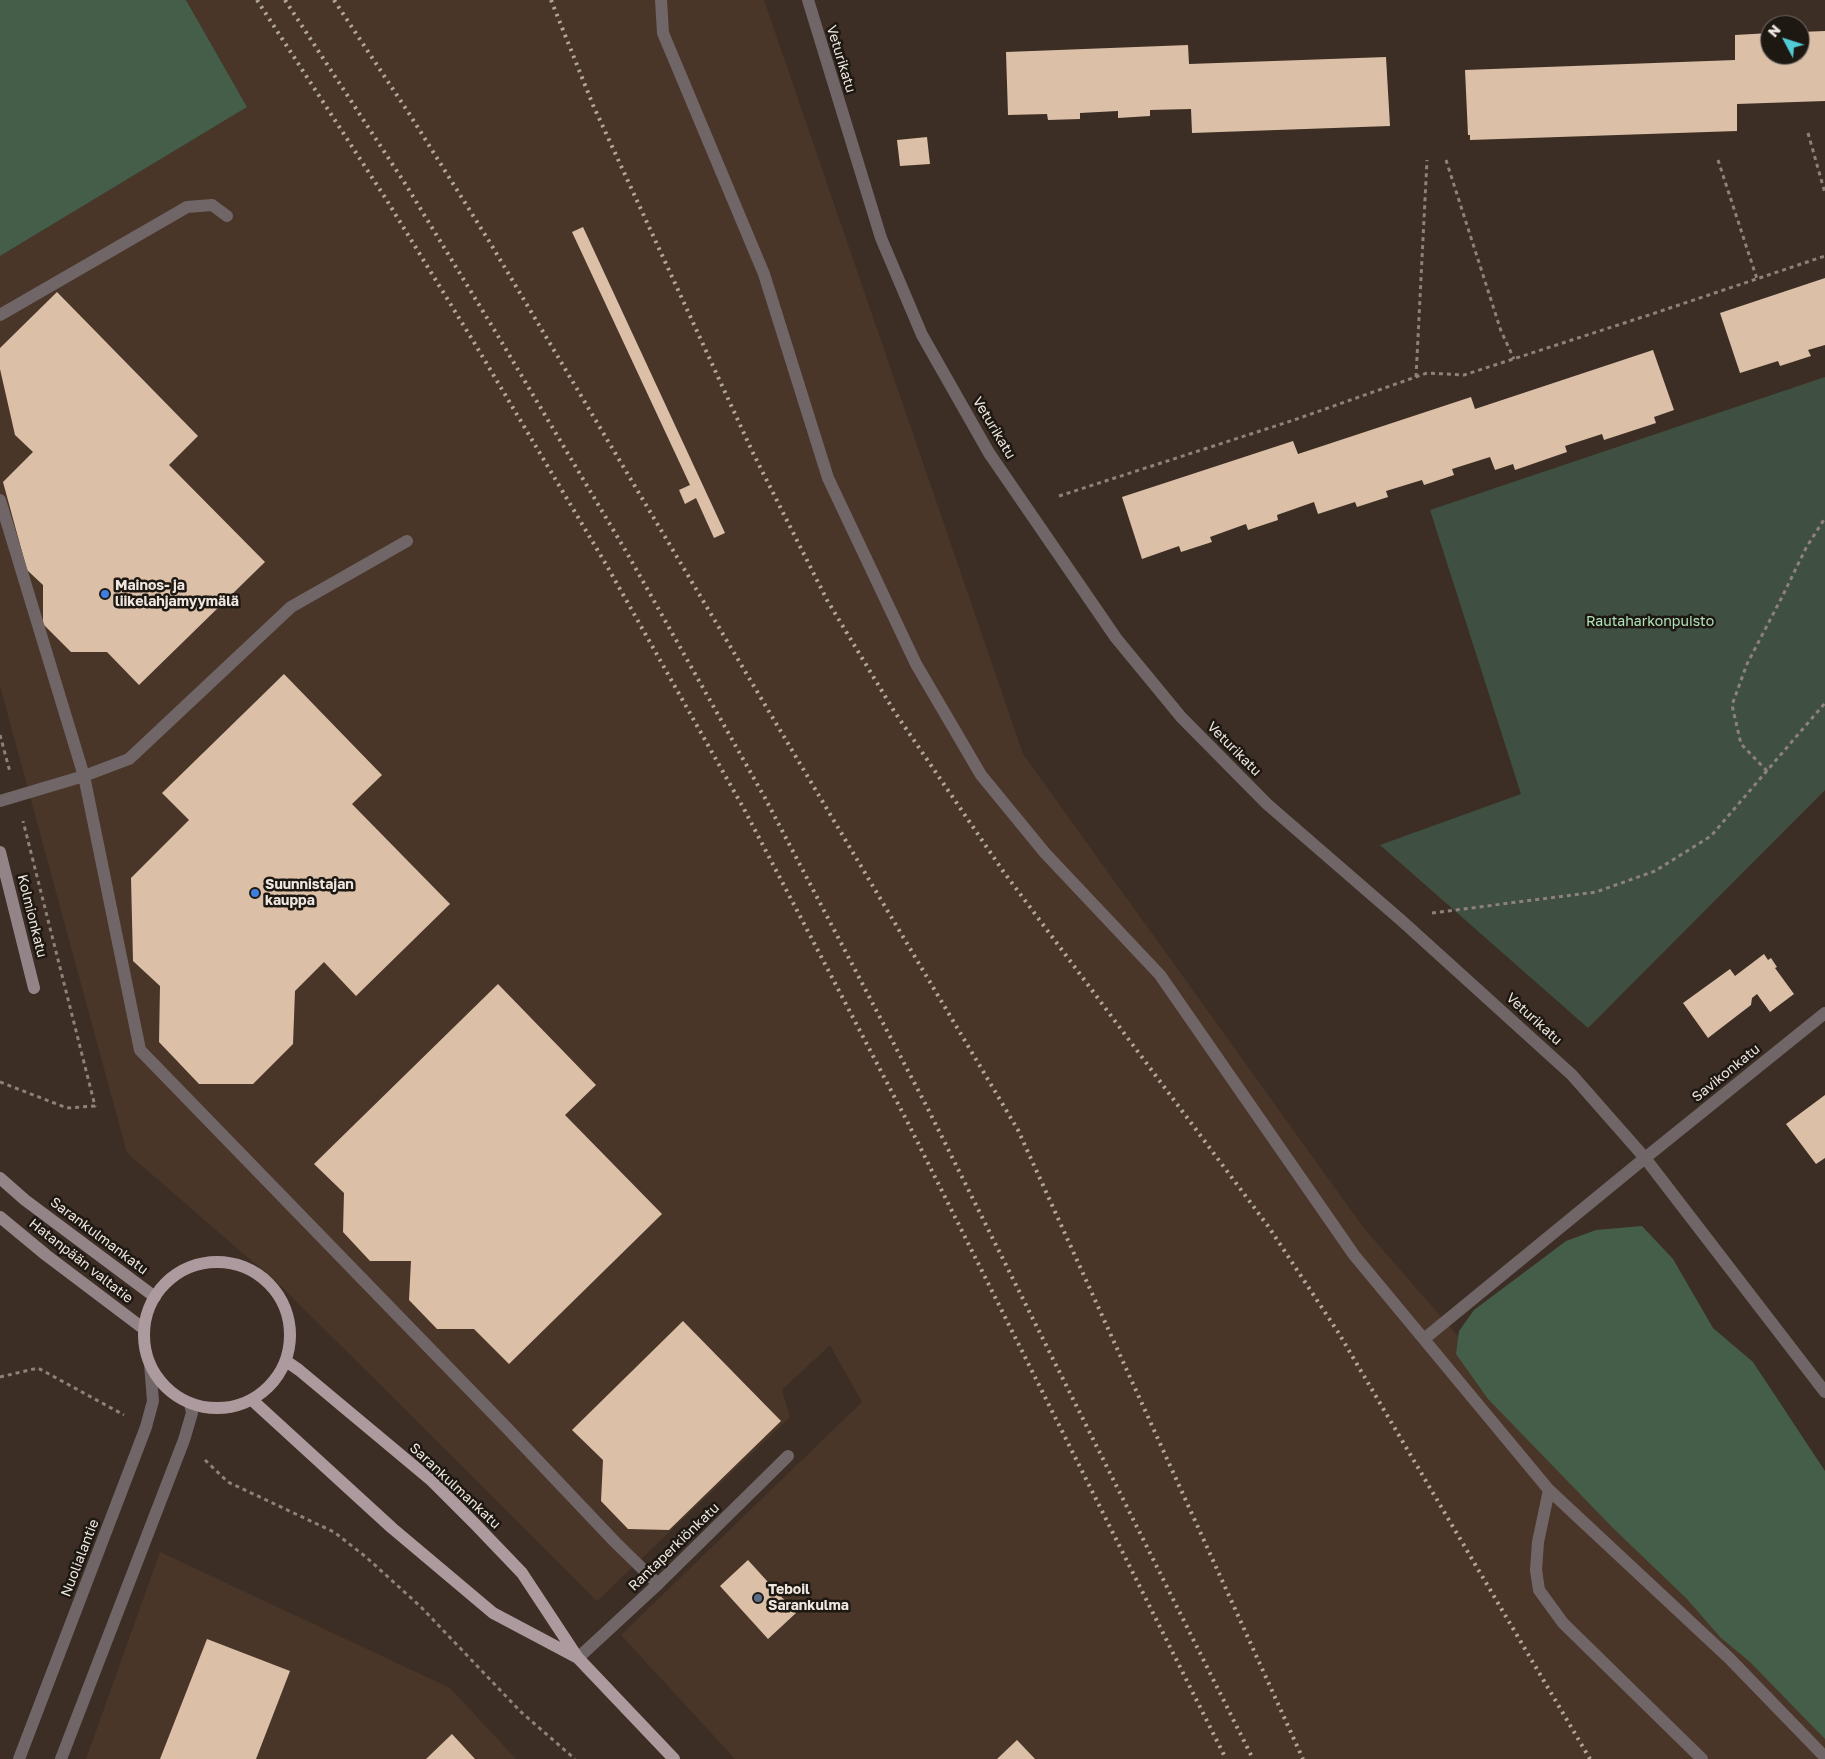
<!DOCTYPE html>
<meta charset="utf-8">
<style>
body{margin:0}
#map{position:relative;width:1825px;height:1759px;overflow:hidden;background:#3c2e24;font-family:"Golos Text",sans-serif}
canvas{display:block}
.north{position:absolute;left:1760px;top:15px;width:50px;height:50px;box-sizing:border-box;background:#1e1813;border:1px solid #726a65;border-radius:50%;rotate:310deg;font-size:14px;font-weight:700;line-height:20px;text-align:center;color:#efe6df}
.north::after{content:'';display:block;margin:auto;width:18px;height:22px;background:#51ccd4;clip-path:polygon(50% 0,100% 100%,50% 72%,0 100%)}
</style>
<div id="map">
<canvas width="1825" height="1759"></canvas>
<div class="north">N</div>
</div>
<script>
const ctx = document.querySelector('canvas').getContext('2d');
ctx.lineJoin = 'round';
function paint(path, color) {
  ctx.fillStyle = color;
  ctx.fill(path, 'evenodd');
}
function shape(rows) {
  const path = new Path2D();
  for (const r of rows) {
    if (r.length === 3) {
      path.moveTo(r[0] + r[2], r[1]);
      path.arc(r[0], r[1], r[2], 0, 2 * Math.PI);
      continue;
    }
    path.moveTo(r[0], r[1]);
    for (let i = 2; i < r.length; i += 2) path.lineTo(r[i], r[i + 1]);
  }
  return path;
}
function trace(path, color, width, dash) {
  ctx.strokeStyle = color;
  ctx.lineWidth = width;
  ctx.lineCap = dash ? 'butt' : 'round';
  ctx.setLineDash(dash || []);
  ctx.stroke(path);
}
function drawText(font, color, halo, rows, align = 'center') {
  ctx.font = font + ' "Golos Text",sans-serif';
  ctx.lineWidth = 5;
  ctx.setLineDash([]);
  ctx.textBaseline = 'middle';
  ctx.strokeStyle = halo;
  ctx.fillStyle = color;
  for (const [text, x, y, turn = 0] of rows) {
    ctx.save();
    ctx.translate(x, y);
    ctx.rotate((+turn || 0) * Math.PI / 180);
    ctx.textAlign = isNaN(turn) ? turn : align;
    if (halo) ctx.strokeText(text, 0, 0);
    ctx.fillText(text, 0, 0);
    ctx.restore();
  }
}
const built = shape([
 [186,0,764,0,1023,754,1363,1227,1555,1448,1825,1721,1825,1759,735,1759,621,1635,862,1402,830,1345,782,1390,790,1417,597,1601,282,1287,127,1153,0,686,0,256,247,107],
 [160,1552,450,1688,516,1759,86,1759]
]);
const green = shape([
 [1825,377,1825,790,1588,1028,1380,845,1521,794,1430,510]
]);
const forest = shape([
 [0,0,186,0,247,107,0,256],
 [1642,1226,1673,1259,1713,1328,1753,1362,1825,1471,1825,1739,1750,1662,1720,1637,1687,1599,1613,1528,1488,1399,1456,1354,1459,1331,1474,1310,1566,1241,1596,1230]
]);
const building = shape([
 [1825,31,1825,101,1737,104,1737,131,1470,140,1470,135,1468,135,1465,70,1735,60,1735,35,1770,33,1770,55,1800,55,1800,32],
 [1188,45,1189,64,1386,57,1390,126,1192,133,1191,109,1150,110,1150,116,1118,118,1118,111,1080,113,1080,119,1048,120,1047,114,1008,115,1006,52],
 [927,137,930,164,900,166,897,140],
 [583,227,725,533,714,538,696,498,685,504,679,490,690,485,572,232],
 [1825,278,1825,345,1808,350,1811,356,1780,366,1778,361,1740,373,1720,313],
 [57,292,198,436,169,465,265,562,139,685,107,652,71,652,43,624,43,585,27,570,3,482,33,452,15,435,0,369,0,348],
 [1653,350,1674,410,1654,417,1656,423,1604,440,1602,434,1565,446,1567,452,1515,470,1513,464,1495,470,1490,457,1452,469,1454,475,1424,485,1422,480,1386,491,1388,497,1357,507,1355,502,1318,514,1314,502,1277,515,1278,520,1248,530,1246,524,1210,537,1212,542,1181,552,1179,546,1142,559,1122,497,1293,441,1298,454,1471,397,1475,409],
 [284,674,382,775,352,804,450,904,356,996,324,962,295,991,293,1044,253,1084,199,1084,159,1042,160,986,133,961,131,878,189,820,162,793],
 [1764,954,1768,960,1771,958,1777,967,1775,968,1794,994,1770,1012,1757,994,1752,998,1751,1005,1708,1038,1683,1003,1730,969,1735,976],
 [498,984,596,1085,565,1115,662,1214,509,1364,474,1329,437,1329,409,1300,411,1261,370,1261,343,1232,344,1193,314,1164],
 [1825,1095,1825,1158,1816,1164,1786,1124],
 [683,1321,781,1421,669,1530,628,1529,601,1501,603,1460,572,1430],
 [748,1560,796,1613,768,1639,720,1586],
 [207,1639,290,1671,256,1759,160,1759],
 [452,1734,475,1759,426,1759],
 [1017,1740,1035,1759,997,1759]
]);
const path = shape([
 [1808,133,1825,193],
 [1446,160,1501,331,1514,359],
 [1718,160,1757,279],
 [1416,377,1427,160],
 [1059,496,1294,420,1427,373,1464,375,1655,313,1825,256],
 [0,735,10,772],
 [1767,771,1741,744,1732,705,1747,664,1782,597,1806,548,1825,518],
 [1432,913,1596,892,1655,871,1711,836,1825,703],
 [0,1082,67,1108,95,1106,23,821],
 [0,1377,38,1368,124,1415],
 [205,1460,228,1482,334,1532,366,1557,421,1607,521,1712,575,1759]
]);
const service = shape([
 [661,0,663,33,764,274,828,478,916,664,981,775,1045,853,1160,975,1354,1255,1549,1490,1538,1542,1536,1570,1539,1590,1563,1623,1702,1759],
 [0,315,187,207,212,205,227,216],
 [0,500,84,776,140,1050,506,1427,615,1542,658,1584],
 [0,801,84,776,129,759,291,607,407,541],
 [1424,1339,1645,1158],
 [1549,1490,1729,1658,1825,1757]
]);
const minor = shape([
 [1645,1158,1825,1013],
 [578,1658,658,1584,788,1456]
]);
const tertiary = shape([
 [808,0,881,238,922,335,989,453,1116,638,1181,717,1267,804,1402,921,1572,1075,1645,1158,1825,1392],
 [19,1759,146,1427,153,1401,150,1364],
 [61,1759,184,1440,192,1413,190,1403]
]);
const secondary = shape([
 [0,852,34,988],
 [0,1178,25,1200,155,1297],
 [0,1217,46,1255,144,1329]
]);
const primary = shape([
 [217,1335,73],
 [286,1361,299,1370,432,1481,476,1525,522,1573,578,1658,674,1759],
 [252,1400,392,1528,493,1613,576,1657]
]);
const rail = shape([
 [257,0,386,199,475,344,607,566,744,809,907,1121,1226,1759],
 [285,0,406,185,495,331,627,553,765,798,928,1109,1253,1759],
 [334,0,410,115,489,241,1018,1130,1303,1759],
 [551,0,593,105,753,453,827,600,894,711,1003,871,1268,1226,1338,1332,1590,1759]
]);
const markers = [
 [105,594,5,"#3f7fe0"],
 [255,893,5,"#3f7fe0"],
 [758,1598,5,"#5c6f8a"]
];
const streetNames = [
 ["Veturikatu",841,59,73],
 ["Veturikatu",994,428,59],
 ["Veturikatu",1234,749,45],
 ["Kolmionkatu",32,916,76],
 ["Veturikatu",1534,1019,42],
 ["Savikonkatu",1726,1073,-39],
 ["Sarankulmankatu",99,1236,37],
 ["Hatanpään valtatie",81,1261,38],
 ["Sarankulmankatu",455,1486,43],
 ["Rantaperkiönkatu",674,1547,-44],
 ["Nuolialantie",80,1558,-69]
];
const poiNames = [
 ["Mainos- ja",115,586],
 ["liikelahjamyymälä",115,602],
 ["Suunnistajan",265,885],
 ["kauppa",265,901],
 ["Teboil",768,1590],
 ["Sarankulma",768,1606]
];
const parkNames = [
 ["Rautaharkonpuisto",1650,622]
];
paint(built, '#4a3629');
paint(green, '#3f5042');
paint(forest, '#445e49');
paint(building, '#dbbfa6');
trace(path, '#8d8179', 3, [4, 4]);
trace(service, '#706668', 12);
trace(minor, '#706668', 12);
trace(tertiary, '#706668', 12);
trace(secondary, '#928487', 12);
trace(primary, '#ad9a9e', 12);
trace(rail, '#b0a69d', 4, [2.5, 5]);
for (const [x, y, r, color] of markers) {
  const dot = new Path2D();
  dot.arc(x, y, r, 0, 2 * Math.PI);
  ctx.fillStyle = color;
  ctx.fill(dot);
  trace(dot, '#1e1813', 2);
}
drawText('14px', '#efe6df', '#1e1813', streetNames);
drawText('bold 14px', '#efe6df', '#1e1813', poiNames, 'left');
drawText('14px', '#b0e3ba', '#1e1813', parkNames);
</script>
